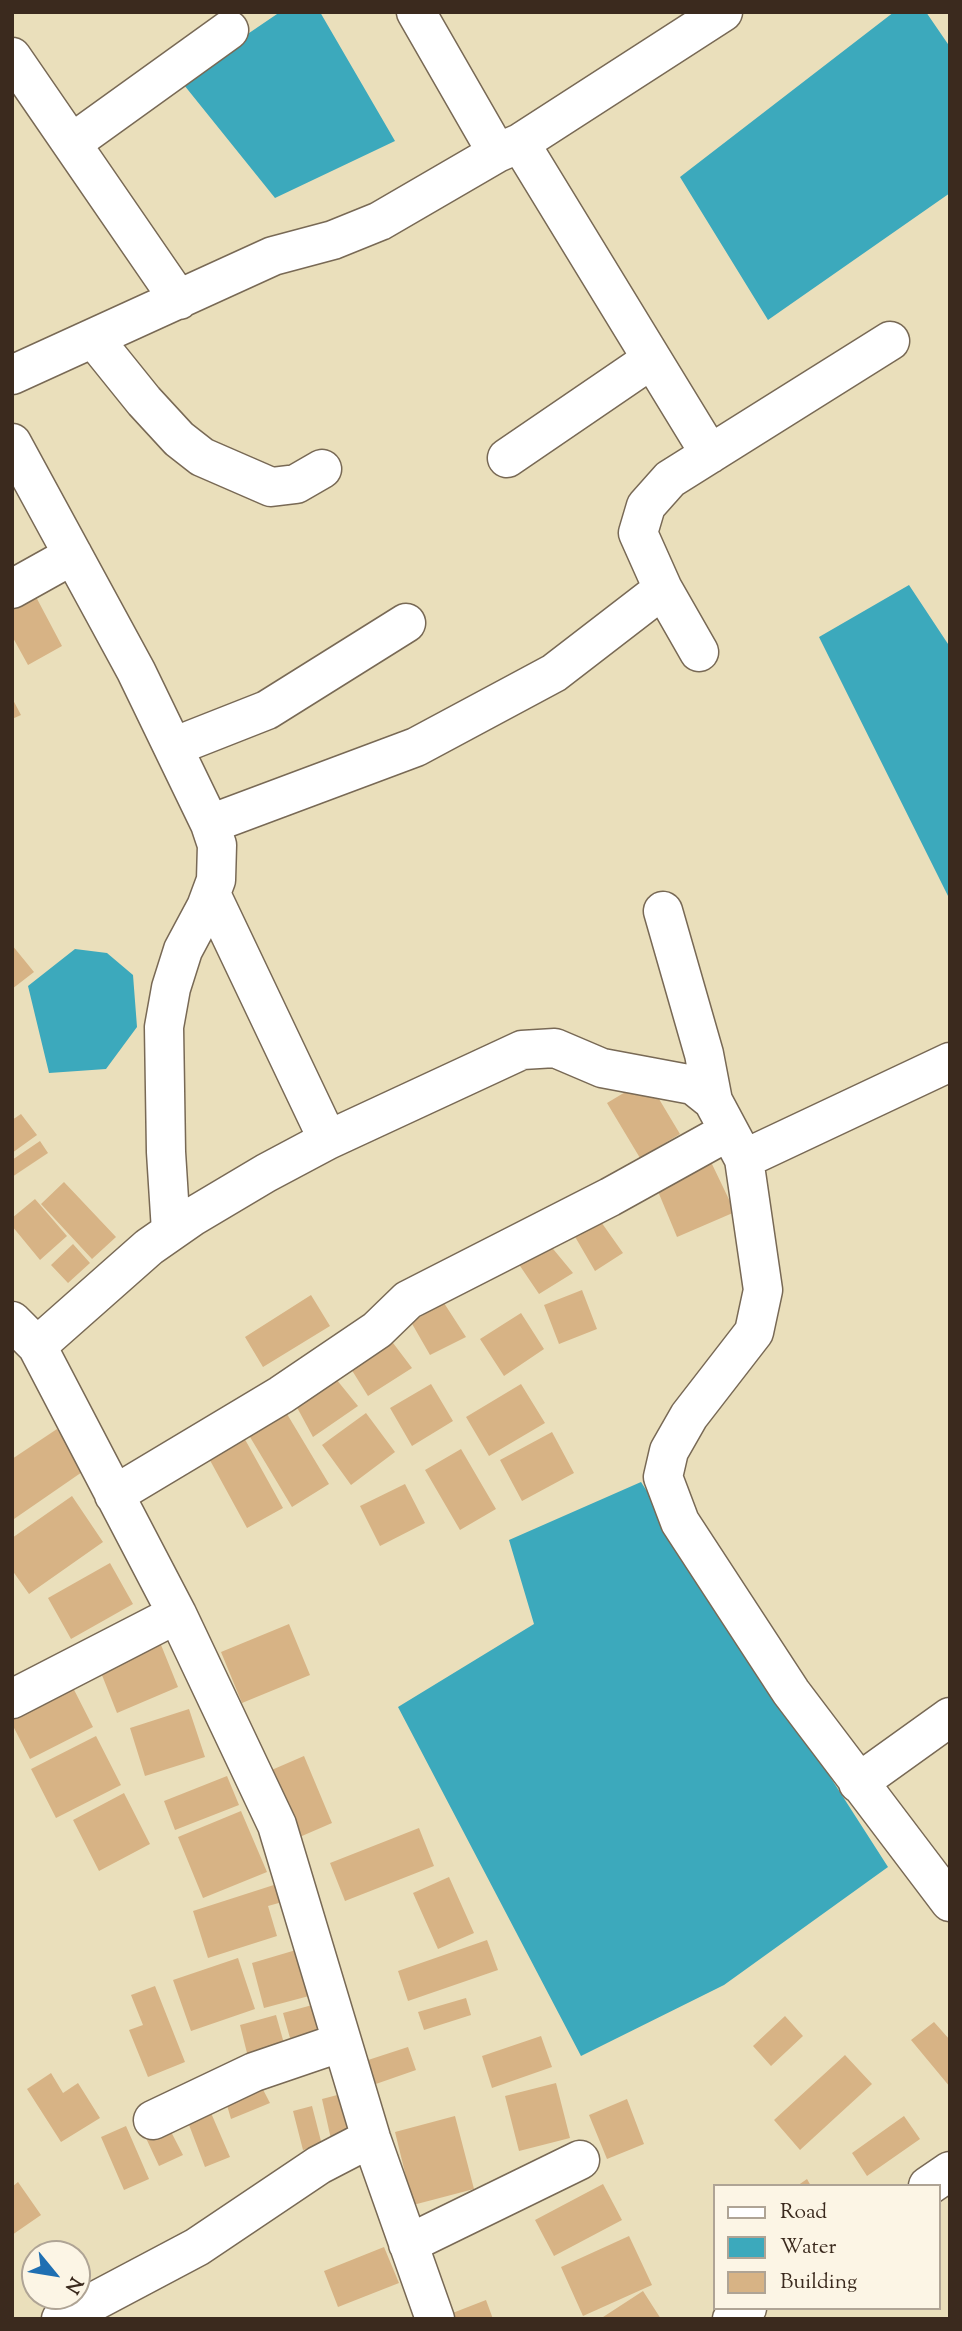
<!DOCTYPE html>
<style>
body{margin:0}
#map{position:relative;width:962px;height:2331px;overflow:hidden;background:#eadfbb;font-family:"Sorts Mill Goudy",serif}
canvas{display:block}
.frame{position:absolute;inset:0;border:14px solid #3b2a1e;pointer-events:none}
.legend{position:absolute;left:713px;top:2184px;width:228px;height:126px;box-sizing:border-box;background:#fcf5e5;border:2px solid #afa495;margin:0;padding:9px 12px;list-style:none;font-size:21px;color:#3b2a1e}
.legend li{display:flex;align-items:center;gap:14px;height:35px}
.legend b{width:35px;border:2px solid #afa495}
.north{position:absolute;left:21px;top:2240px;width:70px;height:70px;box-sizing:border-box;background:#fcf5e5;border:2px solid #afa495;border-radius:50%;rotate:120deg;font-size:19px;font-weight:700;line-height:28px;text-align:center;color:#3b2a1e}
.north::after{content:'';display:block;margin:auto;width:24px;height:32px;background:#1f6fb2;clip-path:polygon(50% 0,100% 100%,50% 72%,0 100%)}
</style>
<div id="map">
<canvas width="962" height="2331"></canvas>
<div class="frame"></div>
<ul class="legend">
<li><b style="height:9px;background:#fff"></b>Road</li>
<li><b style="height:19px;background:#3ca9bc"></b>Water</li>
<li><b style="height:19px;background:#d7b385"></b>Building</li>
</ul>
<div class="north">N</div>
</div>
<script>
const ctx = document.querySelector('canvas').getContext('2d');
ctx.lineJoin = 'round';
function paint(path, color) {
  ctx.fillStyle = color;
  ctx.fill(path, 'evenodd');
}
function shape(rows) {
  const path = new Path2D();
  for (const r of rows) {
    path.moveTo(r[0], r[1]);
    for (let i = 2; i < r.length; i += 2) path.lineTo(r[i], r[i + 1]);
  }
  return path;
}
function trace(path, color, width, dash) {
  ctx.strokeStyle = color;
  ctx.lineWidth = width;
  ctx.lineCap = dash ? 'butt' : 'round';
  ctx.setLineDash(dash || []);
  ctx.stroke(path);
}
const water = shape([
 [280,12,320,12,395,141,275,198,180,80],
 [894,12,926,12,950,47,950,193,768,320,680,177],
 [909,585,950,647,950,900,819,637],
 [75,949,107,953,133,975,137,1027,106,1069,49,1073,28,986],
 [641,1482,888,1867,724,1985,581,2056,398,1707,534,1624,509,1540]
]);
const building = shape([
 [35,595,62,646,28,665,12,636,12,608],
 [12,698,21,715,12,719],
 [12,945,34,972,12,989],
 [647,1079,680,1134,640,1158,607,1103],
 [21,1114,37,1135,12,1153,12,1120],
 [40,1141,48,1153,12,1177,12,1160],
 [711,1162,735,1212,677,1237,657,1189],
 [64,1182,116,1237,92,1259,41,1204],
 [35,1199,67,1236,40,1260,12,1226,12,1218],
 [599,1219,623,1253,595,1271,574,1235],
 [73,1244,90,1263,68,1283,51,1265],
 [549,1244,573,1273,539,1294,516,1260],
 [582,1290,597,1329,559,1344,544,1305],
 [311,1295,330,1326,263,1367,245,1337],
 [444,1303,466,1337,430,1355,411,1322],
 [521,1313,544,1349,504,1376,480,1339],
 [387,1335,412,1368,368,1396,348,1364],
 [332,1374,358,1406,313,1437,293,1400],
 [431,1384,453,1421,412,1446,390,1408],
 [521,1384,545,1423,489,1456,466,1417],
 [284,1409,329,1484,292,1507,247,1432],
 [366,1413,395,1452,351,1485,322,1445],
 [57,1429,85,1470,14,1519,12,1459],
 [552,1432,574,1473,522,1501,500,1460],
 [242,1434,283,1508,247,1528,206,1453],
 [461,1449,496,1509,460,1530,425,1470],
 [405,1484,425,1523,380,1546,360,1506],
 [72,1496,103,1542,29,1594,12,1570,12,1538],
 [110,1563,133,1604,71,1639,48,1598],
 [289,1624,310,1675,242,1703,221,1652],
 [157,1635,178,1687,117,1713,96,1660],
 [67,1676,93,1727,30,1759,12,1724,12,1704],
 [189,1709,205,1757,145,1776,130,1728],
 [96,1736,121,1785,56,1818,31,1769],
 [304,1756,332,1823,295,1839,267,1772],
 [227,1776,239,1805,175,1830,164,1801],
 [124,1793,150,1844,99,1871,73,1820],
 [241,1811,267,1872,203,1898,178,1837],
 [419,1828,434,1866,345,1901,330,1863],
 [449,1877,474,1933,438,1949,413,1893],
 [280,1883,286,1901,268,1906,277,1936,208,1958,193,1911],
 [487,1940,498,1970,408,2001,398,1971],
 [296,1950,309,1996,264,2008,252,1963],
 [238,1958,255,2009,191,2031,173,1980],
 [155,1986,185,2062,148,2077,129,2030,143,2025,131,1995],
 [466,1998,471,2015,424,2030,418,2012],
 [316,2004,323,2028,290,2038,283,2013],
 [276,2015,285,2047,248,2057,240,2025],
 [785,2016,803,2036,771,2066,753,2046],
 [934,2022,950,2040,950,2087,911,2040],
 [541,2036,552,2067,492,2088,482,2056],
 [408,2047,416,2070,373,2085,365,2061],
 [845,2055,872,2084,800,2150,774,2120],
 [51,2073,63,2093,78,2083,100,2118,61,2142,27,2089],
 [256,2076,270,2103,231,2119,224,2095],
 [556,2083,570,2138,519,2151,505,2096],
 [345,2093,357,2142,333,2148,322,2099],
 [627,2099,644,2144,607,2159,589,2115],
 [208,2106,230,2157,205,2167,186,2117],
 [312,2106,322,2145,303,2150,293,2111],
 [455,2116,474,2189,413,2205,395,2132],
 [904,2116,920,2139,867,2176,852,2153],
 [167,2124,183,2155,159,2166,145,2136],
 [126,2126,149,2179,124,2190,101,2137],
 [807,2179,811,2186,797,2186],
 [18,2182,41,2215,12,2235,12,2187],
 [603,2184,622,2220,554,2256,535,2220],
 [629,2236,652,2285,583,2316,561,2267],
 [384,2247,399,2283,338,2307,324,2271],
 [643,2291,661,2319,600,2319],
 [486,2300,493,2319,452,2319,450,2314]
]);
const minor = shape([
 [416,12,497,153],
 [12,57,179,300],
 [72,143,229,30],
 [520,143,710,454],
 [94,339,144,401,179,439,202,457,271,487,296,484,322,469],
 [12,375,273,256,333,240,380,221,497,153,520,143,723,12],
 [12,443,136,671,210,824,217,845,216,880,206,907,183,950,171,988,164,1027,166,1152,171,1231],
 [507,458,652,359],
 [12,589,73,555],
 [699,652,663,589,638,533,646,506,670,479,890,341],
 [173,747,267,710,406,623],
 [210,824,416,747,554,673,663,589],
 [211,894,328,1140],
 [663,911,704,1054,713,1101],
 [744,1159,763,1290,754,1332,689,1416,669,1451,663,1477,680,1522,791,1692,950,1902],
 [12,1321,37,1346,177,1614,277,1825,371,2138,435,2319],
 [37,1346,149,1247,192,1217,266,1173,328,1140,522,1050,555,1048,602,1068,693,1085,713,1101,744,1159,950,1062],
 [114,1495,281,1395,377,1330,408,1300,610,1197,729,1131],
 [12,1699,177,1614],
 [858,1783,950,1717],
 [153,2120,254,2072,342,2042],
 [928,2186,950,2171],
 [408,2244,580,2160],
 [61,2319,197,2247,319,2165,371,2138],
 [732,2319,747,2308]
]);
paint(water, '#3ca9bc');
paint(building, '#d7b385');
trace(minor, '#786955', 41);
trace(minor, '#fff', 38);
</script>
